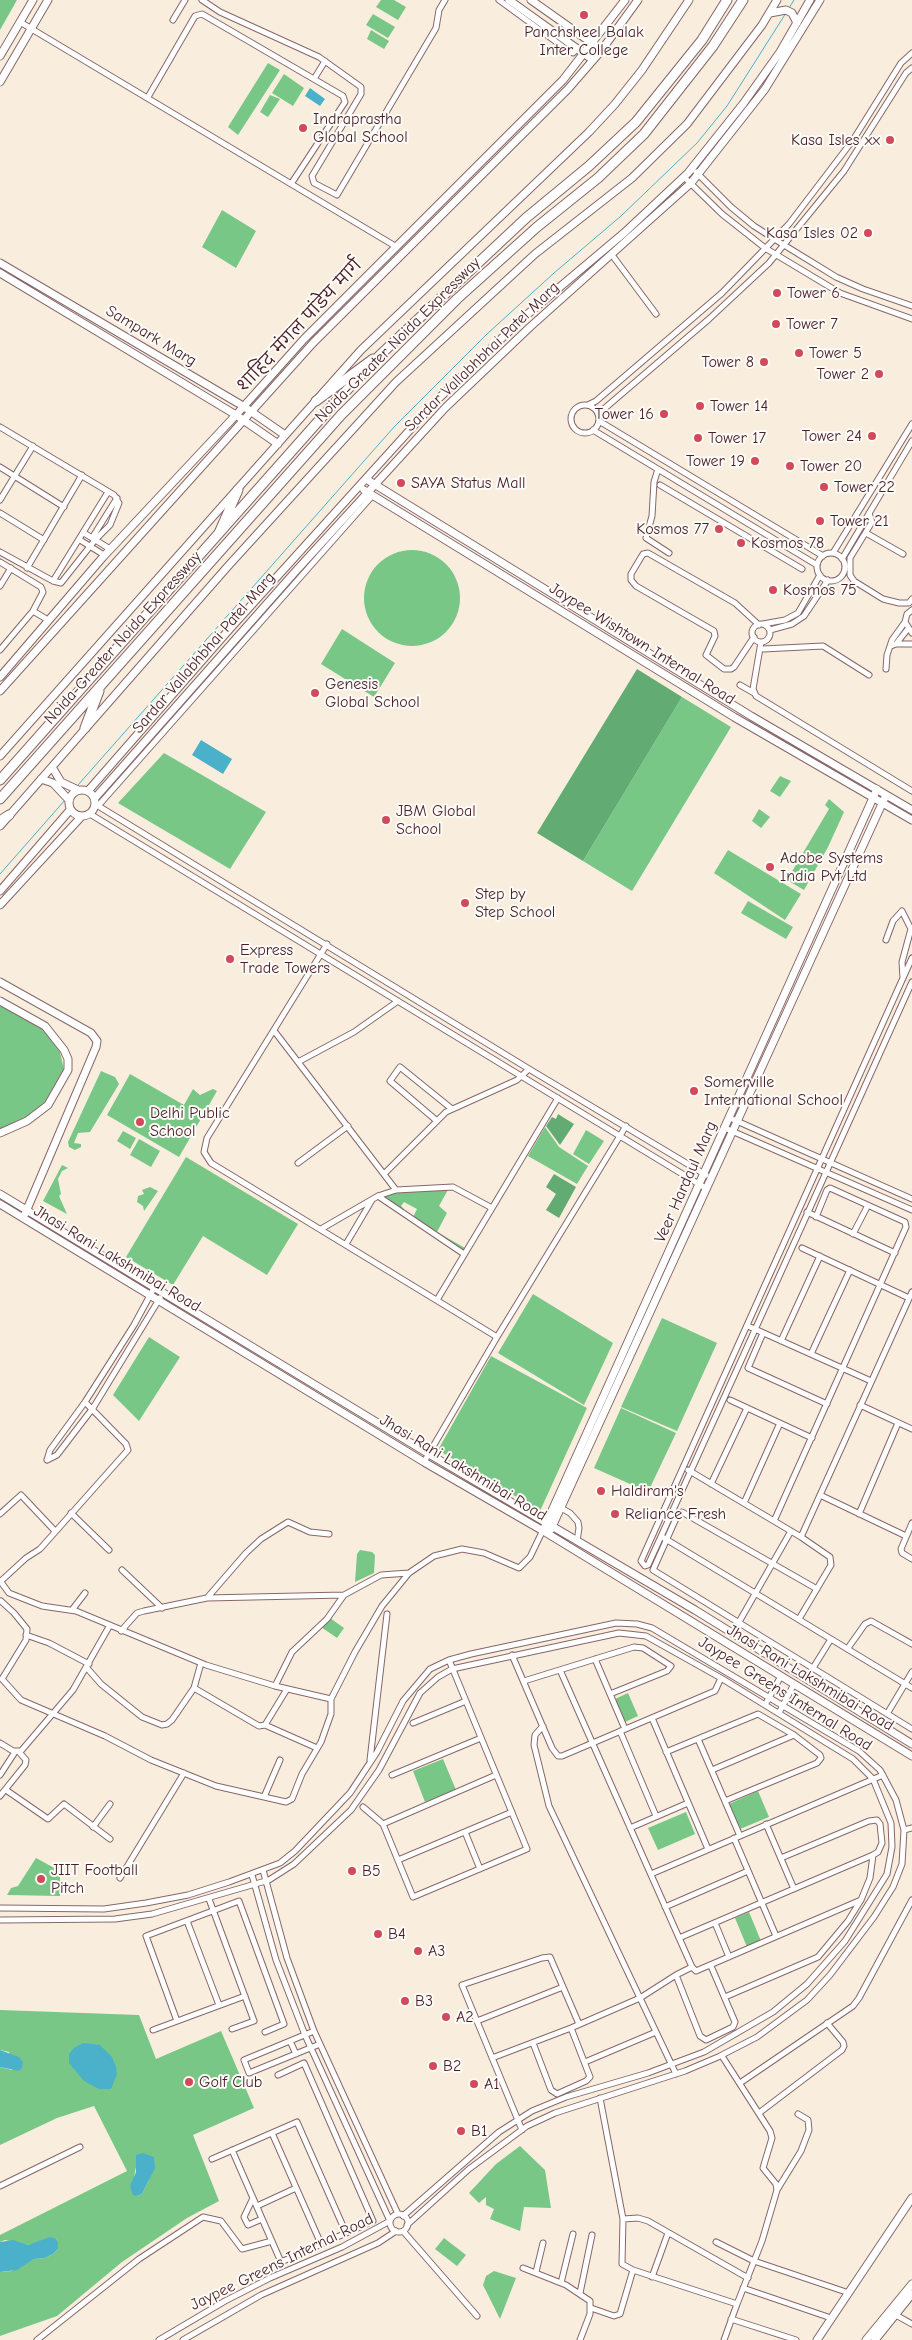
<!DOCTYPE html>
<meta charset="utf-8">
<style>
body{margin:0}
canvas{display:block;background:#f9eddd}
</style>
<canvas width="912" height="2340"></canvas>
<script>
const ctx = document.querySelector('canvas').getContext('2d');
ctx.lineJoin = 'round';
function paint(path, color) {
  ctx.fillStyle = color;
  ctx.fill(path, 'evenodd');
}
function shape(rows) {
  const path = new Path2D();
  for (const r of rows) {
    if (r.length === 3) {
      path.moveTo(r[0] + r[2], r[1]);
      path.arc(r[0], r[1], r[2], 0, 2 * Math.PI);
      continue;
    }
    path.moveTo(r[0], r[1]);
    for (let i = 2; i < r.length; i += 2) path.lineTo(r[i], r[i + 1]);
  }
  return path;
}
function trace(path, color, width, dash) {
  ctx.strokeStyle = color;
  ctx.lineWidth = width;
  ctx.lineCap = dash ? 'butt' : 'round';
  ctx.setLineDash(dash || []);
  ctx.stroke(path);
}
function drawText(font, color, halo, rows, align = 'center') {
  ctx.font = font + ' "Comic Neue","Playpen Sans Deva",sans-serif';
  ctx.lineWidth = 4;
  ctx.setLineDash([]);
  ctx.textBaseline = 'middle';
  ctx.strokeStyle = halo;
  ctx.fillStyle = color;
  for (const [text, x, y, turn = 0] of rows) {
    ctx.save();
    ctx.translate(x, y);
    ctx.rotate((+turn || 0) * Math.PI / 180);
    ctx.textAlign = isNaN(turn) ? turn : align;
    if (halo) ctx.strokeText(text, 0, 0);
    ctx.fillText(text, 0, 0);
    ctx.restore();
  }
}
const green = shape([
 [0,0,17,0,0,30],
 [381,0,394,0,406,7,398,20,376,7],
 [373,14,395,27,388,38,366,25],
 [371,30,389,41,384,49,367,39],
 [268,63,280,70,238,135,228,127],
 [284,74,304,88,293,106,272,93],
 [270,95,280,99,268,117,260,112],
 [222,210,256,231,236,268,202,247],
 [412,598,48],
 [342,629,395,663,374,697,321,664],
 [682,697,731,727,632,891,583,861],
 [164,753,266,812,230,869,118,803],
 [780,776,791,781,780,797,770,791],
 [829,799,844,812,828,847,804,890,787,880,829,809,825,805],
 [759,809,770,817,761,828,752,821],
 [728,850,801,894,785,920,714,873],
 [748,901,793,927,786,939,741,913],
 [0,1005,43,1029,60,1052,64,1070,45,1102,25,1118,0,1129],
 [101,1071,115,1077,119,1084,90,1132,78,1133,74,1143,81,1144,81,1147,75,1150,69,1147,68,1142],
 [130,1074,184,1105,193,1089,200,1095,213,1089,217,1091,179,1157,107,1115],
 [545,1127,559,1147,588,1166,577,1184,528,1156],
 [586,1130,604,1141,589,1164,573,1154],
 [123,1131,136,1138,130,1149,117,1141],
 [139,1139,160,1151,151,1167,130,1155],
 [186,1157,298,1224,267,1275,203,1236,173,1285,126,1257],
 [62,1165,68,1168,62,1171,58,1179,61,1194,59,1196,67,1214,43,1201],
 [150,1187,158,1191,144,1211,143,1206,137,1202,138,1196,144,1194,142,1190],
 [449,1188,439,1206,447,1213,437,1232,465,1248,463,1252,413,1217,417,1209,404,1202,401,1206,404,1209,403,1211,381,1197,398,1191],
 [533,1294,613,1343,584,1405,498,1353],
 [662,1318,717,1343,677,1431,621,1407],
 [149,1337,180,1357,139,1421,113,1395],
 [491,1356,587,1408,540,1511,438,1450],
 [621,1408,676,1433,648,1492,594,1468],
 [360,1550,372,1552,375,1555,374,1573,355,1582,357,1554],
 [330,1618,344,1628,337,1638,321,1627],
 [628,1693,638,1716,625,1722,615,1699],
 [443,1759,456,1790,425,1802,413,1771],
 [758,1791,769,1817,740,1829,729,1804],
 [686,1812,695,1834,658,1850,648,1828],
 [36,1858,60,1871,60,1896,7,1895,11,1888,18,1886],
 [749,1912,761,1941,747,1947,735,1918],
 [0,2010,139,2015,156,2059,221,2031,254,2108,193,2135,219,2201,187,2218,122,2262,57,2316,0,2336,0,2272,11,2271,34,2259,45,2258,53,2254,58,2249,58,2242,56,2239,28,2245,5,2240,0,2242,0,2235,127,2171,94,2106,57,2118,0,2145,0,2067,12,2070,9,2052,0,2050],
 [136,2167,149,2180,142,2194,137,2196,134,2177],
 [520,2146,545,2170,551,2208,524,2207,520,2231,490,2219,494,2209,486,2205,486,2197,479,2203,469,2193,496,2164],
 [444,2238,466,2255,457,2266,435,2249],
 [494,2271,516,2278,500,2319,483,2285,486,2276]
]);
const forest = shape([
 [637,669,682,697,583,861,537,833],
 [558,1114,574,1124,560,1145,546,1126,552,1117,556,1119],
 [554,1174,576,1187,559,1218,546,1210,556,1194,546,1187]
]);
const water = shape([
 [310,88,325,99,320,106,305,96],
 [201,740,232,759,223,774,192,755],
 [83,2043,100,2045,112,2057,116,2067,117,2074,111,2089,99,2089,84,2081,69,2063,69,2054,74,2048],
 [0,2050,19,2057,23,2062,22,2068,19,2071,0,2067],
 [143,2153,154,2157,155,2168,142,2194,137,2196,133,2195,130,2186,136,2172,136,2155],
 [50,2237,56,2239,58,2242,58,2249,53,2254,45,2258,34,2259,17,2270,0,2272,0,2242,13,2240,28,2245]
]);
const stream = shape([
 [789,8,794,0],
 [78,785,394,427,487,334,554,273,621,216,697,143,727,106,786,13],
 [0,874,65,800]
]);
const street = shape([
 [202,0,220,12,319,57,361,87,361,94,312,176,314,183,337,195,436,28,439,10,445,0],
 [499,0,570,52,573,53,578,48],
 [173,20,185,0],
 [20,22,395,246],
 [314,79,325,61],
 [148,97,195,16,202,14,343,96,345,102,291,184],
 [696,172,731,207,754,226,784,245,836,277,863,289,912,306],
 [684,177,722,214,765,248,840,293,912,319],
 [612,255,656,314],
 [588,405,596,401,722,293,789,224,853,140,901,63,912,53],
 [585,419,14],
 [598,414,709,319,769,263,844,171,906,73,912,68],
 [599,421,823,556],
 [0,427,114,495,119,503,110,525,95,540,61,583,53,581,0,552],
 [593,430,817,565],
 [0,467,64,507],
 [658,469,654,482,652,516,646,538,669,553],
 [660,485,802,569],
 [0,500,33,446],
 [0,513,44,540],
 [869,513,872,522,850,558,850,575,854,581,883,599,899,603,909,603,912,599],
 [84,533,110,549],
 [866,533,903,554],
 [92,538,117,498],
 [80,540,104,555],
 [833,553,912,424],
 [831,567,14],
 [842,559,912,441],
 [0,562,41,587,43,592,33,611,0,650],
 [27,568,82,475],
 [53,581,108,492],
 [0,586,11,568],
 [912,610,907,614,905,622,912,633],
 [33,611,48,620],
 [763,624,785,620,798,613,820,575],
 [761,633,9],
 [770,630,792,624,804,616,828,580],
 [754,637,734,667,731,669,724,669,706,655,715,636,714,631,636,586,631,580,631,574,643,554,648,553,735,603,759,625],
 [761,642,760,648,763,649,823,646,869,675],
 [896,644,912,644],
 [891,646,896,644,907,630],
 [760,648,753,689,756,696,912,791],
 [886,669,887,655,892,640,905,622],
 [740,685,754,693],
 [95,804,529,1069,706,1175],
 [98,806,373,495],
 [90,814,707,1189],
 [886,940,893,921,902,911,911,929,902,962,903,978],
 [327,944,207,1138,204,1152,211,1163,497,1337],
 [912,958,641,1561,645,1566,648,1565,744,1354,912,982],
 [275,1032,396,1190],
 [298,1062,354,1032,398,1001],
 [730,1118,912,1199],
 [437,1121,390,1081,400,1067,452,1109],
 [725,1128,912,1210],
 [298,1163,348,1126],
 [385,1173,446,1112,517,1080,529,1069],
 [378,1196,464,1254],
 [807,1212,895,1253],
 [321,1229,378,1196,396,1190,453,1187,492,1208],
 [853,1234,868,1205],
 [346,1244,372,1200],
 [802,1248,909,1298],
 [437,1300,558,1098],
 [748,1326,871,1381],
 [763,1333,748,1368,827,1404],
 [781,1341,820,1256],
 [811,1354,850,1270],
 [730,1400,812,1438],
 [860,1405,912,1429],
 [47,1460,57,1455,93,1408,160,1298],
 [47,1460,50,1450,85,1402,134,1325,154,1288],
 [424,1462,497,1337,626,1126],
 [688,1470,801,1537,830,1557,831,1565,799,1619],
 [711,1484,747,1408],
 [820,1495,906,1536],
 [744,1503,780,1423],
 [561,1508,570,1513,578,1522,579,1528,577,1541],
 [71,1513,109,1550],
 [0,1514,21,1495,55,1531],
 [859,1514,898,1423],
 [774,1521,906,1227,905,1222,830,1188,827,1190,816,1217],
 [912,1523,901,1549,902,1553,912,1559],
 [801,1537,912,1292],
 [664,1538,912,1688],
 [122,1570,162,1608],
 [0,1582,26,1558,40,1549,128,1450,126,1444,85,1402],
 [1,1582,9,1593,42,1606,76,1611,206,1665,275,1686,331,1699],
 [817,1589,682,1512,678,1514,653,1570,912,1729],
 [207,1598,344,1595],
 [1,1601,14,1613,27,1629,26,1640,2,1679,21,1700,105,1736,151,1760,216,1786,286,1802,292,1799,302,1774,321,1742,331,1714,331,1699,355,1652,382,1606,409,1573,434,1556,462,1549,484,1553,519,1568,530,1557,543,1530],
 [72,1610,85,1593],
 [739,1622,791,1531],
 [121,1631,137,1613,144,1611,207,1598,246,1553,261,1539,288,1522,310,1532,329,1534],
 [26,1635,49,1643,89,1664],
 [848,1648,865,1624,871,1621,912,1644],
 [512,1655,552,1748,558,1756,562,1756,715,1691,721,1678],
 [595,1659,625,1729],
 [201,1663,194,1688,259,1726,265,1725,287,1689],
 [87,1668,101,1684,142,1717,162,1725,167,1724,172,1720,194,1688],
 [813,1668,831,1639],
 [560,1670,692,1967,696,1971,861,1900],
 [524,1681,634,1647,643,1648,671,1666,667,1671,610,1694],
 [275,1686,292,1652,327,1619,344,1595,381,1575,409,1573],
 [765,1705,781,1676],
 [779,1713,794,1684],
 [887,1714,912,1672],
 [652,1718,708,1849],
 [413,1723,466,1701],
 [265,1725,317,1748],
 [543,1726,535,1735,534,1745,549,1806,676,2074],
 [620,1731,656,1816],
 [698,1739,740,1836],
 [0,1743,13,1751,21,1751,73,1690,110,1625],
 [666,1752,758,1714,794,1735,820,1755,821,1758,817,1763,725,1801],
 [370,1760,387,1614],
 [712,1770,794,1735],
 [0,1775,15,1752],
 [392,1775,481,1738],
 [6,1790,48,1819,64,1804,110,1839],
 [0,1796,25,1765,26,1760,19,1752],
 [264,1797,280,1760],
 [363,1807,383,1824,413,1897,527,1849,449,1660],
 [383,1824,496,1775],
 [766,1824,794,1889],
 [93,1827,110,1804],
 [630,1828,688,1803],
 [904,1830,912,1828],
 [465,1832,480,1869],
 [734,1838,776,1936],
 [398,1860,512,1812],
 [263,1870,287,1958,314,2031,398,2214],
 [651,1874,883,1775],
 [120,1878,184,1773],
 [209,1899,254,2021,232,2029],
 [665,1907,748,1871],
 [0,1908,104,1909,146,1903,188,1895,229,1882,280,1863,295,1851,350,1793,377,1752,403,1701,430,1669,449,1660,471,1654,616,1623,637,1624,652,1628,859,1751,880,1770,896,1800,904,1830,902,1864,893,1887,874,1917,830,1975,807,2000,757,2037,718,2057,685,2071,555,2113,527,2126,469,2169,407,2225],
 [0,1920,115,1919,152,1914,269,1880,294,1864,351,1810,379,1770,420,1693,438,1677,452,1669,619,1633,646,1636,721,1678,853,1759,873,1779,891,1823,892,1847,887,1874,845,1941,807,1984,773,2012,704,2052,648,2073,566,2097,532,2111,499,2132,403,2216],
 [187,1921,219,2005],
 [715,1923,729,1957],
 [679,1938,873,1855,878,1852,882,1843,880,1824,877,1820,869,1821,781,1858],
 [676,1975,700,2036,706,2040,733,2027,735,2022,711,1966],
 [725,1997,818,1957,848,1921,861,1900,870,1878,873,1855],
 [177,2021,146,1936,239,1901,284,2024,265,2032],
 [477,2021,563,1987],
 [153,2030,245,1996],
 [314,2031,244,2060,249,2073,320,2044],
 [290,2041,296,2054],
 [533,2043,551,2090,557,2094,586,2081,590,2077,571,2028],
 [722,2056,770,2131,772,2138,763,2168,776,2184,777,2190,762,2241,737,2304],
 [492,2058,571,2028,640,1998,676,1975,692,1967],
 [585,2062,656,2032],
 [740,2083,853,2006,859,1998,912,1900],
 [600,2098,623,2219,622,2264,633,2270,737,2304,724,2340],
 [759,2113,842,2050,844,2046,843,2042,827,2023],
 [522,2130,462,1985,542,1958,550,1957,579,2024],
 [272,2133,321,2244],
 [232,2150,281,2262,373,2221,304,2063,278,2075],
 [212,2159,297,2122,346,2233],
 [0,2186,80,2147],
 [777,2190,801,2151,809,2130,808,2120,798,2114],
 [253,2198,244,2217,248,2225,262,2219],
 [257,2206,296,2188],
 [399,2223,9],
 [623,2219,638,2218,648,2221,748,2278],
 [403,2231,477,2316],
 [716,2242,754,2261,849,2293],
 [523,2268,566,2285,590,2301,590,2314,580,2340],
 [536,2272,543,2243],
 [652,2277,668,2233],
 [561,2283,573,2234],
 [743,2288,831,2318],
 [580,2293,592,2235],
 [591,2308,614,2316,620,2314,633,2270],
 [894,2314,912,2324],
 [731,2319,796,2340],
 [37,2340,139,2259,203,2217,221,2221,242,2249,272,2241],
 [159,2340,225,2301,270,2278,342,2247,390,2221,305,2035,276,1960,252,1875],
 [183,2340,261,2295,378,2243,396,2231]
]);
const secondary = shape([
 [509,0,593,60],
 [531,0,596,46],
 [770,13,786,10,792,13,797,23],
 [0,56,33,0],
 [0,82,48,0],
 [0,263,243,406,285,435],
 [0,273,236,415,278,444],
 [366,479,751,716,912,810],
 [364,490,734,717,912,820],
 [0,677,103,557,236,415,304,339,563,80,625,0],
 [0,691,313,343,568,89,601,51,638,0],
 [0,756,361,350,589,132,615,104,642,70,689,0],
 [52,767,61,782,78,790],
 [41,779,53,783,69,800],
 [82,803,13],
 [88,791,227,632,437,400,523,318,624,233,688,173,743,104,780,52,810,0],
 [95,798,295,572,445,408,530,327,691,183,765,89,820,0],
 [0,826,229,565,396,382,535,254,632,178,687,124,762,25,777,0],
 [0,891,70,810],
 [0,905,81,817],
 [0,982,91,1033,97,1041,96,1047,25,1214],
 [0,1001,45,1026,64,1050,68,1059,68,1070,48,1105,27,1121,0,1133],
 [0,1194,429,1454,695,1610,912,1744],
 [0,1204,424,1462,545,1532,912,1756],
 [545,1526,877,789],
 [551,1529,886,795],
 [817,2340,912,2198],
 [866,2340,912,2284],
 [875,2340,912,2294]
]);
const highway = shape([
 [316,401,373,359],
 [219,533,238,490],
 [85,728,99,691],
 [0,780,330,408,380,355,526,218,589,166,636,122,702,40,727,0],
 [0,799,341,415,457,299,537,227,598,178,644,134,713,46,743,0],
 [0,821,9,815]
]);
const markers = [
 [584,15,5,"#d1495b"],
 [303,128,5,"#d1495b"],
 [890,140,5,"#d1495b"],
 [868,233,5,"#d1495b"],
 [777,293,5,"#d1495b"],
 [776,324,5,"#d1495b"],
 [799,353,5,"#d1495b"],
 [764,362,5,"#d1495b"],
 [879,374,5,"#d1495b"],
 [700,406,5,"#d1495b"],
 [664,414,5,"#d1495b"],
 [872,436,5,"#d1495b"],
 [698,438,5,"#d1495b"],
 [755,461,5,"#d1495b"],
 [790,466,5,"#d1495b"],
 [401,483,5,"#d1495b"],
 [824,487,5,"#d1495b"],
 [820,521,5,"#d1495b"],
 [719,529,5,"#d1495b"],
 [741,543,5,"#d1495b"],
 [773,590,5,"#d1495b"],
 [315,693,5,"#d1495b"],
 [386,820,5,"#d1495b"],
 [770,867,5,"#d1495b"],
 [465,903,5,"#d1495b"],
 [230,959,5,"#d1495b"],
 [694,1091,5,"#d1495b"],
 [140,1122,5,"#d1495b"],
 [601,1491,5,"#d1495b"],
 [615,1514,5,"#d1495b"],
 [352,1871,5,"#d1495b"],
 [41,1879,5,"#d1495b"],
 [378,1934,5,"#d1495b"],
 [418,1951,5,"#d1495b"],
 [405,2001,5,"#d1495b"],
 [446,2017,5,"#d1495b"],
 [433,2066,5,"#d1495b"],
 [189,2082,5,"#d1495b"],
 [474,2084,5,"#d1495b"],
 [461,2131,5,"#d1495b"]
];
const poiNames = [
 ["Panchsheel Balak",584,32,"center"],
 ["Inter College",584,50,"center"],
 ["Indraprastha",313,119],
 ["Global School",313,137],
 ["Kasa Isles xx",880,140,"right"],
 ["Kasa Isles 02",858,233,"right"],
 ["Tower 6",787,293],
 ["Tower 7",786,324],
 ["Tower 5",809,353],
 ["Tower 8",754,362,"right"],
 ["Tower 2",869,374,"right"],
 ["Tower 14",710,406],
 ["Tower 16",654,414,"right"],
 ["Tower 24",862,436,"right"],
 ["Tower 17",708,438],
 ["Tower 19",745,461,"right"],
 ["Tower 20",800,466],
 ["SAYA Status Mall",411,483],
 ["Tower 22",834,487],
 ["Tower 21",830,521],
 ["Kosmos 77",709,529,"right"],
 ["Kosmos 78",751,543],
 ["Kosmos 75",783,590],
 ["Genesis",325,684],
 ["Global School",325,702],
 ["JBM Global",396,811],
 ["School",396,829],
 ["Adobe Systems",780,858],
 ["India Pvt Ltd",780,876],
 ["Step by",475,894],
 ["Step School",475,912],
 ["Express",240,950],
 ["Trade Towers",240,968],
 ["Somerville",704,1082],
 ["International School",704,1100],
 ["Delhi Public",150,1113],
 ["School",150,1131],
 ["Haldiram's",611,1491],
 ["Reliance Fresh",625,1514],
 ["JIIT Football",51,1870],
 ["Pitch",51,1888],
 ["B5",362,1871],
 ["B4",388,1934],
 ["A3",428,1951],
 ["B3",415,2001],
 ["A2",456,2017],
 ["B2",443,2066],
 ["Golf Club",199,2082],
 ["A1",484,2084],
 ["B1",471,2131]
];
const streetNames = [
 ["शाहिद मंगल पांडेय मार्ग",300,326,-47],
 ["Sampark Marg",151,336,31],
 ["Noida-Greater Noida Expressway",398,340,-45],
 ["Sardar Vallabhbhai Patel Marg",482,357,-44],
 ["Noida-Greater Noida Expressway",123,638,-48],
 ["Jaypee Wishtown Internal Road",642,644,32],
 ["Sardar Vallabhbhai Patel Marg",204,653,-49],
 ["Veer Hardaul Marg",686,1182,-66],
 ["Jhasi Rani Lakshmibai Road",117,1259,31],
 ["Jhasi Rani Lakshmibai Road",463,1468,31],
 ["Jhasi Rani Lakshmibai Road",810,1678,31],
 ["Jaypee Greens Internal Road",785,1694,32],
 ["Jaypee Greens Internal Road",282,2262,-26]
];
paint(green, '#78c787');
paint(forest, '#62ac74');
paint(water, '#4bb1ca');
trace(stream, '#4bb1ca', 1);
trace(street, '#876769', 7);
trace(secondary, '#876769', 9);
trace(highway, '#876769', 11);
trace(street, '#fff', 5);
trace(secondary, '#fff', 7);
trace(highway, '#fff', 9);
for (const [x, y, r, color] of markers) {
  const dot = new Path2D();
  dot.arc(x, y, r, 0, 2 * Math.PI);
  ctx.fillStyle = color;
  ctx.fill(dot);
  trace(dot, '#fdfcf7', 2);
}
drawText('16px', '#4a1f2b', '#fdfcf7', poiNames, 'left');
drawText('16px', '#4a1f2b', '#fdfcf7', streetNames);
</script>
